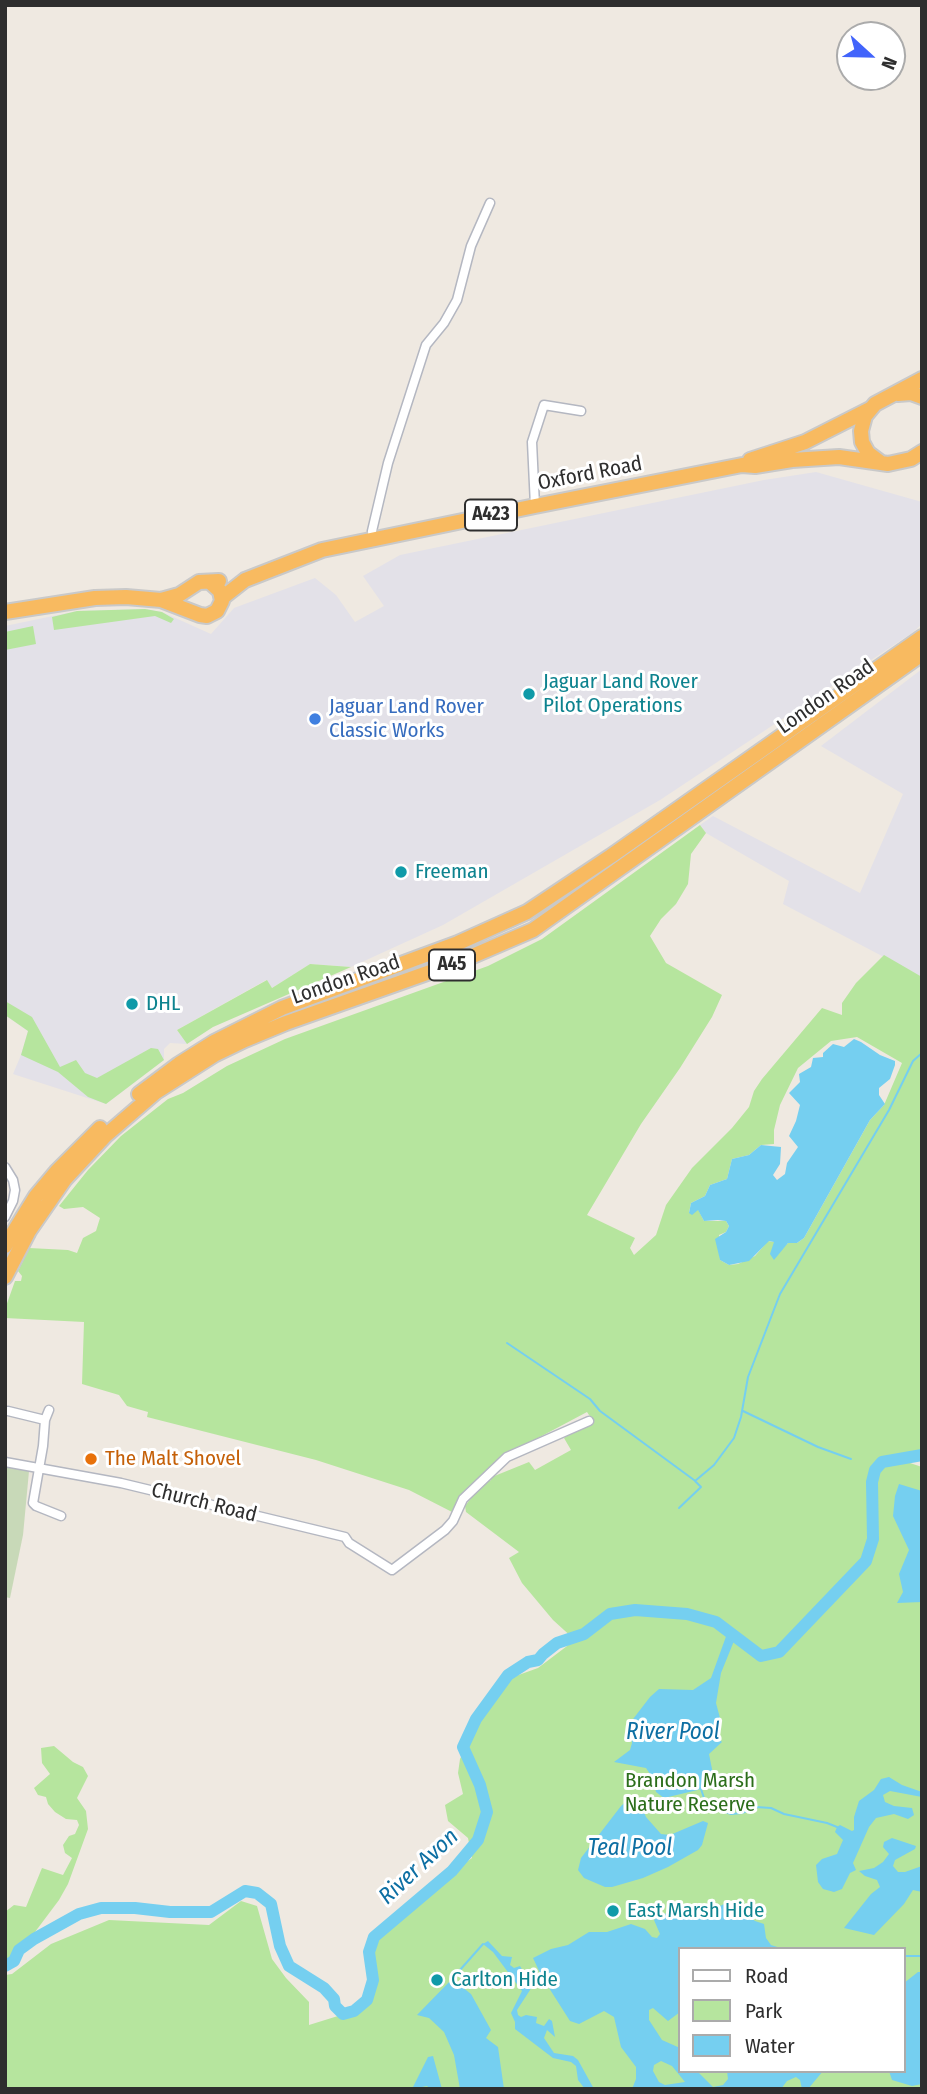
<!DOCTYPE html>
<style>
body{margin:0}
#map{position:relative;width:927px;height:2094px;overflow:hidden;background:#efe9e1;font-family:"Fira Sans Condensed",sans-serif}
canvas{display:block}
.frame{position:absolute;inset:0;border:7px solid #2e2e2e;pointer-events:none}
.legend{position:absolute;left:678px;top:1947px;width:228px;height:126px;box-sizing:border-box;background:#fff;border:2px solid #ababab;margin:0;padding:9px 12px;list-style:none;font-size:21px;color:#2e2e2e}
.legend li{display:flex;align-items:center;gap:14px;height:35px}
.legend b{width:35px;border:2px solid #ababab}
.north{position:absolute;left:836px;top:21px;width:70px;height:70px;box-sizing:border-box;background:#fff;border:2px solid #ababab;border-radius:50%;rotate:112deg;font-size:19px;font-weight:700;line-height:28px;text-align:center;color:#2e2e2e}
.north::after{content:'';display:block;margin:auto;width:24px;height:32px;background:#4264fb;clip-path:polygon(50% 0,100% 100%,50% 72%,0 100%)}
</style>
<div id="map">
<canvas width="927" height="2094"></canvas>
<div class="frame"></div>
<ul class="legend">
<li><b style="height:9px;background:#fff"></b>Road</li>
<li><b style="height:19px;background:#b6e59e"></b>Park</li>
<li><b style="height:19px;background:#75cff0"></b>Water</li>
</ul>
<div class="north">N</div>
</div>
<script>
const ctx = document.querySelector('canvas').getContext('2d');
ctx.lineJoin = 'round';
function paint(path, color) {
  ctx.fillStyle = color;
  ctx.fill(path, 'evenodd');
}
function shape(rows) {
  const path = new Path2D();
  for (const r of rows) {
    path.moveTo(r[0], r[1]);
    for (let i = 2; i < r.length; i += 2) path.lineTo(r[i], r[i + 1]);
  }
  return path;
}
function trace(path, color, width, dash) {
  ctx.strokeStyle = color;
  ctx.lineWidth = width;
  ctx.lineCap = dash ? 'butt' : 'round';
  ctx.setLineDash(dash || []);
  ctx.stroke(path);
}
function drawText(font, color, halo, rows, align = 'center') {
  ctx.font = font + ' "Fira Sans Condensed",sans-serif';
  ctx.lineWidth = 6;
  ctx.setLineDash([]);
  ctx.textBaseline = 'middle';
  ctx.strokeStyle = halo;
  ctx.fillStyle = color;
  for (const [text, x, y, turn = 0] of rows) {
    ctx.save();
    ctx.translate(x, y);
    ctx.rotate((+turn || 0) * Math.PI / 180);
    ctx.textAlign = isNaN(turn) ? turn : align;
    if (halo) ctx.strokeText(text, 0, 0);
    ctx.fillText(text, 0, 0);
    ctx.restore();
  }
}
const industrial = shape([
 [816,472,922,502,922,624,912,633,660,800,443,925,351,967,310,964,272,988,266,980,177,1030,187,1044,170,1043,164,1049,164,1060,106,1104,13,1074,21,1055,28,1031,5,1015,5,626,77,611,145,609,162,612,211,634,234,608,315,578,336,595,355,622,384,606,363,576,400,555,764,480],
 [922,669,922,977,783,904,789,881,706,833,700,825,713,816,860,893,903,794,821,746]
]);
const green = shape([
 [145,609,162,612,174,619,171,623,155,616,54,630,52,617,77,611],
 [33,626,36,644,5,650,5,632],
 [700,825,706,833,691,854,688,884,676,904,661,919,650,936,666,963,722,995,712,1017,680,1068,641,1124,587,1215,635,1238,630,1248,634,1255,656,1235,666,1205,692,1168,732,1128,749,1107,754,1091,762,1079,822,1008,842,1015,842,1003,856,983,884,955,922,977,922,1455,898,1459,922,1467,922,2089,5,2089,5,1975,12,1974,51,1944,109,1920,209,1925,241,1901,257,1906,272,1959,286,1978,309,2002,309,2025,354,2011,367,2000,373,1980,369,1952,374,1937,450,1873,472,1858,468,1838,448,1821,445,1805,463,1794,458,1773,460,1759,480,1718,513,1677,538,1668,575,1640,553,1620,522,1583,509,1558,519,1552,466,1512,465,1506,484,1481,490,1481,492,1477,529,1462,535,1470,571,1450,564,1438,591,1418,587,1412,506,1455,454,1513,409,1490,316,1460,147,1417,148,1412,127,1406,119,1395,82,1384,84,1322,5,1318,5,1309,15,1281,21,1281,22,1276,18,1271,29,1248,68,1250,77,1253,83,1238,96,1231,100,1218,83,1207,64,1209,59,1206,88,1170,121,1136,168,1099,183,1093,227,1066,285,1039,488,966,542,939],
 [857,1037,902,1063,884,1105,870,1120,804,1238,797,1243,788,1243,782,1248,774,1245,774,1242,768,1241,755,1256,738,1264,729,1265,720,1260,719,1235,726,1232,729,1226,726,1221,704,1221,698,1209,689,1213,691,1203,705,1196,710,1185,727,1179,732,1159,749,1155,761,1145,774,1144,774,1130,780,1105,798,1068,831,1041],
 [680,1949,904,1949,904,2071,680,2071],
 [310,964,351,967,213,1027,187,1044,177,1030,267,980,272,988],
 [5,1001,32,1017,60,1067,76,1060,85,1073,97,1078,151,1048,158,1049,164,1060,106,1104,88,1097,58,1072,21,1055,28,1031,5,1015],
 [54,1746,73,1762,83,1767,88,1776,77,1798,86,1811,88,1829,68,1884,59,1900,35,1932,18,1946,13,1956,5,1959,5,1912,14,1905,26,1907,42,1868,63,1875,72,1858,65,1853,63,1845,69,1836,75,1834,79,1825,77,1820,66,1819,55,1812,48,1804,46,1797,38,1795,34,1788,50,1774,42,1763,41,1748]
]);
const cemetery = shape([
 [5,1467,29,1471,23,1535,10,1598,5,1597]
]);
const water = shape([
 [854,1039,861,1042,880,1055,895,1061,895,1065,890,1079,879,1088,879,1095,885,1104,870,1120,804,1238,797,1243,788,1243,774,1260,770,1254,774,1242,769,1241,749,1261,729,1265,720,1260,715,1239,726,1232,729,1226,726,1221,718,1220,704,1221,698,1210,692,1215,689,1213,691,1203,705,1196,710,1185,727,1179,732,1159,749,1155,761,1145,781,1147,780,1164,773,1175,777,1180,785,1174,787,1163,798,1147,789,1136,796,1121,800,1105,789,1093,800,1082,799,1074,811,1067,813,1058,823,1057,823,1053,833,1044,844,1047],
 [899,1484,922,1491,922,1602,897,1603,903,1592,899,1574,909,1550,893,1516,895,1496],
 [728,1631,736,1636,721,1673,716,1703,720,1718,714,1734,722,1742,709,1754,714,1779,706,1788,664,1798,656,1792,652,1777,646,1768,614,1762,630,1750,632,1743,630,1723,650,1697,659,1689,693,1690,711,1678],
 [889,1777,902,1785,922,1792,922,1797,890,1791,883,1795,885,1802,894,1806,912,1808,914,1815,908,1819,894,1814,876,1818,869,1827,853,1863,856,1870,850,1873,842,1889,834,1892,823,1889,818,1882,816,1865,822,1859,837,1854,843,1840,835,1832,837,1827,840,1825,852,1831,854,1830,854,1817,859,1801,874,1790,881,1779],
 [632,1796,641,1805,646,1817,661,1834,670,1835,703,1821,708,1823,702,1845,698,1850,668,1867,643,1878,612,1887,605,1887,584,1878,578,1870,581,1858,621,1806],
 [892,1838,916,1846,915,1849,895,1860,893,1866,898,1872,905,1872,922,1866,922,1892,913,1890,904,1904,874,1935,844,1928,871,1894,880,1887,877,1880,865,1876,859,1871,874,1868,883,1862,889,1854,883,1847,884,1842],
 [728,1902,743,1905,748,1915,755,1921,764,1924,766,1938,771,1945,784,1949,680,1949,680,2012,668,2021,653,2008,649,2010,649,2020,662,2040,680,2048,680,2071,697,2071,713,2087,723,2085,728,2079,727,2071,823,2071,808,2089,802,2089,800,2080,796,2077,787,2081,781,2089,632,2089,636,2079,636,2067,621,2047,614,2017,604,2011,579,2024,570,2021,542,1977,533,1958,551,1949,568,1945,589,1932,607,1932,631,1924,645,1929,652,1937,657,1938,660,1934,654,1920,658,1916,697,1904,703,1908,720,1906],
 [661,2061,672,2066,685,2082,665,2085,659,2082,653,2071,654,2065],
 [488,1941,502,1956,512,1957,510,1965,514,1968,520,1966,532,1987,517,2010,518,2015,521,2017,526,2015,537,2017,536,2023,544,2026,549,2019,552,2021,555,2037,547,2030,544,2038,554,2053,573,2056,578,2060,594,2089,585,2089,578,2080,576,2066,571,2062,553,2058,515,2029,515,2022,511,2013,522,1991,493,1952,483,1944],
 [918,1972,922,1972,922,2084,912,2086,892,2080,889,2071,904,2071,904,1983],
 [452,1979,471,1994,491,2030,486,2038,498,2047,504,2089,460,2089,454,2055,444,2032,429,2018,417,2015],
 [433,2056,442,2089,430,2089,427,2086,412,2089,428,2057]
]);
const stream = shape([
 [507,1343,590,1399,600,1411,694,1480],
 [743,1411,818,1447,851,1459],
 [679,1508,701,1487,695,1481,714,1465,734,1438,741,1417,748,1377,780,1294,889,1110,913,1061,922,1053],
 [701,1789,705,1801,716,1808,731,1814,742,1813,756,1807,771,1808,784,1814,827,1823,837,1827],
 [904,1956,920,1956],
 [452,1979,483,1944]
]);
const river = shape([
 [5,1966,14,1961,19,1950,34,1939,79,1914,101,1908,135,1908,170,1912,211,1912,245,1891,257,1893,271,1904,280,1946,289,1966,324,1988,334,1999,335,2006,343,2014,354,2011,367,2000,373,1980,369,1952,374,1937,452,1871,478,1840,487,1812,480,1785,463,1747,476,1719,508,1675,528,1662,538,1660,543,1654,557,1643,584,1634,610,1614,635,1610,687,1614,716,1622,761,1656,779,1652,866,1561,873,1539,872,1482,875,1470,882,1462,922,1455]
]);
const minor = shape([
 [535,506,532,442,544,405,581,411],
 [373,540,372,531,388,463,426,345,444,323,457,300,471,246,490,203],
 [5,1167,13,1180,15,1190,13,1201,5,1217],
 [49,1410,45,1420,43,1446,33,1503,36,1506,61,1516],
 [8,1411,45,1420],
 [5,1462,121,1483,345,1537,349,1543,392,1570,445,1530,453,1521,463,1499,507,1457,589,1421]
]);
const trunk = shape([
 [898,394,911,393,922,397],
 [750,460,805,442,870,409],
 [880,462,868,453,862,442,861,431,865,416,875,404,922,379],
 [222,598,245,580,322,550,535,506,742,465,755,466,792,460,839,457,888,464,911,459,922,452],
 [161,600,179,595,199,582,219,581],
 [5,612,95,598,126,597,161,600,200,615,207,616,217,611,222,601,220,591,210,582],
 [139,1094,179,1064,214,1042,282,1008,458,943,527,912,611,856,922,637],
 [5,1246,36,1196,57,1171,100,1128],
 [5,1277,29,1231,65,1179,105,1136,156,1092,214,1055,245,1040,286,1023,461,961,533,930,922,654]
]);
const markers = [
 [529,694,7,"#0f9aa8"],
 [315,719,7,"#3f7fe0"],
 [401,872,7,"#0f9aa8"],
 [132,1004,7,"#0f9aa8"],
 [91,1459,7,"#e8710a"],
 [613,1911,7,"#0f9aa8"],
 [437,1980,7,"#0f9aa8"]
];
const shields = [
 [491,515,52],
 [452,965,46]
];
const shieldNames = [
 ["A423",491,515],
 ["A45",452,965]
];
const streetNames = [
 ["Oxford Road",590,474,-11],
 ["London Road",826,697,-35],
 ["London Road",346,980,-19],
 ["Church Road",204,1503,14]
];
const cultureNames = [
 ["Jaguar Land Rover",543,682],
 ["Pilot Operations",543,706],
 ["Freeman",415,872],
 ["DHL",146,1004],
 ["East Marsh Hide",627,1911],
 ["Carlton Hide",451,1980]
];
const shopNames = [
 ["Jaguar Land Rover",329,707],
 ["Classic Works",329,731]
];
const foodNames = [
 ["The Malt Shovel",105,1459]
];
const parkNames = [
 ["Brandon Marsh",690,1781],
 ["Nature Reserve",690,1805]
];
const waterNames = [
 ["River Pool",673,1733],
 ["Teal Pool",630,1849],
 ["River Avon",419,1867,-43]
];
paint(industrial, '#e3e1e8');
paint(green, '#b6e59e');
paint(cemetery, '#c8d9b8');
paint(water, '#75cff0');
trace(stream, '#75cff0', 2);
trace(river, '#75cff0', 12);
trace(minor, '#b4b7c1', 11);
trace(trunk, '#c9c9c9', 18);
trace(minor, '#fff', 8);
trace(trunk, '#f8ba60', 14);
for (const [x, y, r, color] of markers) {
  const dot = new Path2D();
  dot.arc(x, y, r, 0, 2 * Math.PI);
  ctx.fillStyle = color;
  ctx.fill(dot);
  trace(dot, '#fff', 2.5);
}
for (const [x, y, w] of shields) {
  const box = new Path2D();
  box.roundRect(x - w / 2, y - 15.5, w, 31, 5);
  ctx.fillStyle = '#fff';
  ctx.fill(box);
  trace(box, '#2e2e2e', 2);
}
drawText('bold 19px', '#2e2e2e', null, shieldNames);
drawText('21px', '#2e2e2e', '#fff', streetNames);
drawText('21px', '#0d838f', '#fff', cultureNames, 'left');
drawText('21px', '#366cbe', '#fff', shopNames, 'left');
drawText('21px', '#c56008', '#fff', foodNames, 'left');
drawText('21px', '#2c6e1b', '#fff', parkNames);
drawText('italic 23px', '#0d6fa3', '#fff', waterNames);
</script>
